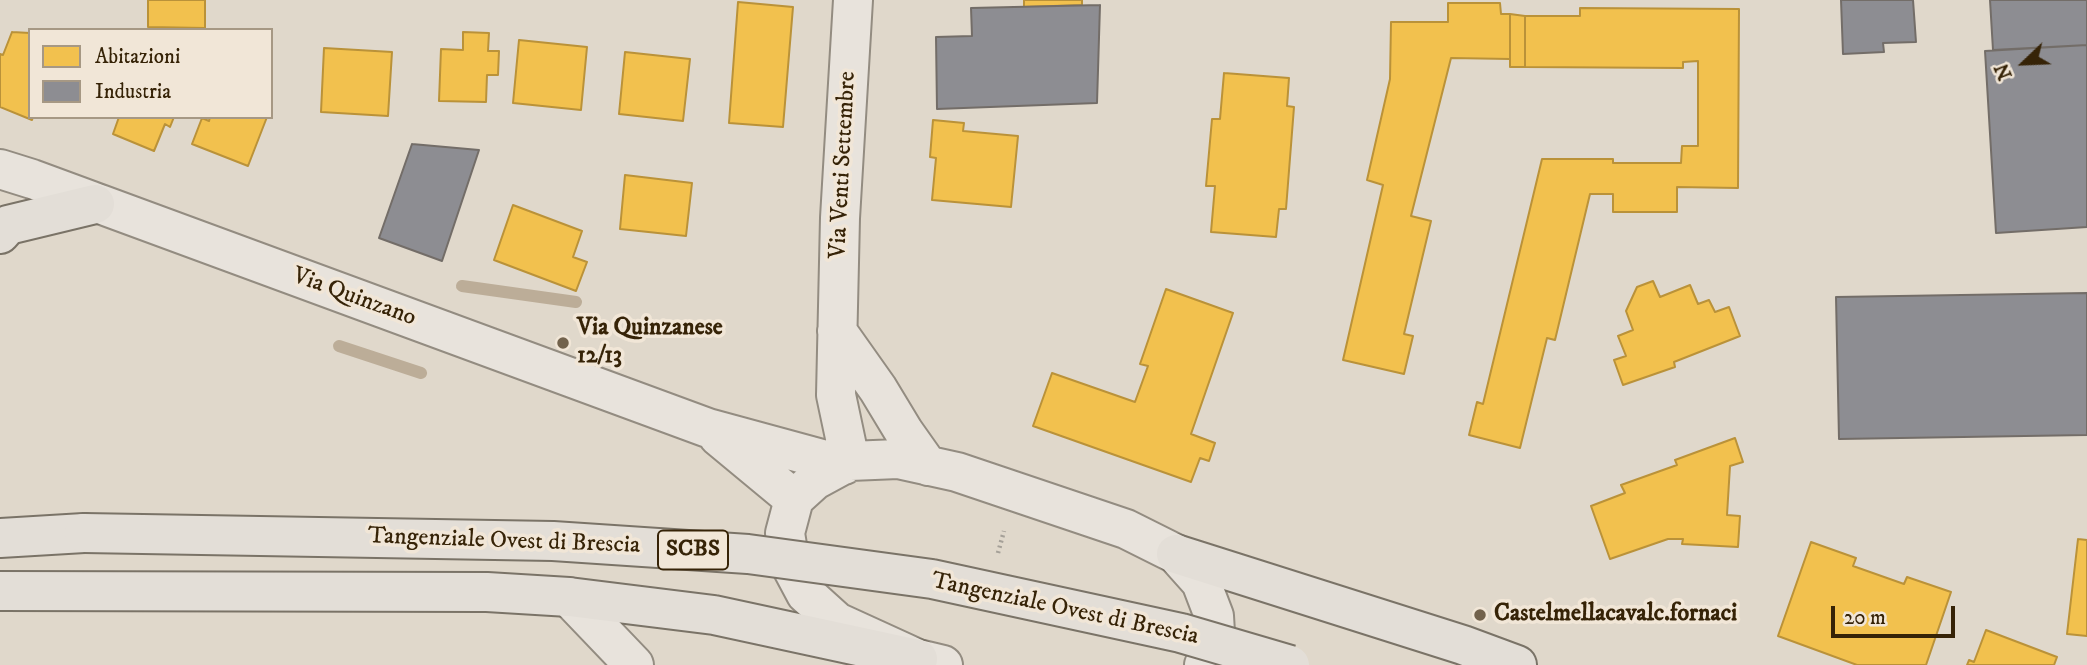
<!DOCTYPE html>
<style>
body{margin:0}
#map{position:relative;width:2087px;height:665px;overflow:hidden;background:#e0d8cb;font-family:"IM FELL DW Pica",serif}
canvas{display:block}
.legend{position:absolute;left:28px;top:28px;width:245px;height:91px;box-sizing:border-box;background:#f1e6d7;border:2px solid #a69884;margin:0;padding:9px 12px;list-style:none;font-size:21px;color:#362307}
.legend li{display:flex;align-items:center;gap:14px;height:35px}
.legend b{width:35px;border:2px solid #a69884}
.north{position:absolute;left:1989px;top:28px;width:70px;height:70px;-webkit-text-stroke:5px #f1e6d7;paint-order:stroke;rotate:247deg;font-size:19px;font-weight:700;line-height:28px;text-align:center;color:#362307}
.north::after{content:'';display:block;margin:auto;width:24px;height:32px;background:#362307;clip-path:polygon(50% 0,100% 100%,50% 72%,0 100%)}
.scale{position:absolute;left:1831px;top:606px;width:124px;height:32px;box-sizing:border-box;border:4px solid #362307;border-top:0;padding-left:9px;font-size:21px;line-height:24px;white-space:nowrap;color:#362307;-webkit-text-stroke:5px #f1e6d7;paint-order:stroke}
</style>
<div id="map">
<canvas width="2087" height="665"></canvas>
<ul class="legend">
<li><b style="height:19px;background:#f2c14e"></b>Abitazioni</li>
<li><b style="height:19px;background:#8d8d92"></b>Industria</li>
</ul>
<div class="north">N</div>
<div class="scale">20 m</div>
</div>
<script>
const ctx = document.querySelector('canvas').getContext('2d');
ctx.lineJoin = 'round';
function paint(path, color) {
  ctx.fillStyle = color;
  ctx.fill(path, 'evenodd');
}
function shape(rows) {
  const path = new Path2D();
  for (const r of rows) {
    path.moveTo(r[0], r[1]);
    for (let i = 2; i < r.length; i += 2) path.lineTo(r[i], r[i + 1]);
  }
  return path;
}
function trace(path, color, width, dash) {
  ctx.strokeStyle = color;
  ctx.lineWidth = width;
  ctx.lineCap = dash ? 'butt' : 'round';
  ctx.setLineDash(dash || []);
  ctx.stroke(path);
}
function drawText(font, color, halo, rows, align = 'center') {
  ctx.font = font + ' "IM FELL DW Pica",serif';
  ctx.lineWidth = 7;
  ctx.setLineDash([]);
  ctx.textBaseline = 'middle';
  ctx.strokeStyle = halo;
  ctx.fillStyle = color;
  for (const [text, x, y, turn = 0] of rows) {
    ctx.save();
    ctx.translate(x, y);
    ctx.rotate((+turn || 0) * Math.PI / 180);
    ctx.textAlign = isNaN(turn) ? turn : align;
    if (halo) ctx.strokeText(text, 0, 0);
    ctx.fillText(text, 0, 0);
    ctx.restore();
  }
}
const homes = shape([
 [148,0,205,0,205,28,148,27,148,0],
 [1024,0,1082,0,1082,5,1024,7,1024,0],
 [738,2,793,7,783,127,729,123,738,2],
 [1448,3,1500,3,1501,14,1510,14,1510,59,1451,58,1411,216,1431,221,1404,334,1413,336,1404,374,1343,360,1383,185,1367,180,1390,79,1391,22,1448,22,1448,3],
 [1580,8,1739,9,1738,188,1677,187,1677,212,1613,212,1613,194,1590,194,1555,340,1547,338,1520,448,1469,435,1477,402,1483,404,1542,159,1613,159,1613,163,1681,163,1682,146,1698,146,1698,61,1683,62,1683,68,1525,67,1525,16,1580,16,1580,8],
 [1510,14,1525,16,1525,67,1510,67,1510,14],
 [12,32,30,33,30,117,33,117,32,120,0,107,0,54,3,55,12,32],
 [463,32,489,33,488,51,499,51,498,75,487,75,486,102,439,101,441,49,463,50,463,32],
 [519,40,587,47,581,110,513,103,519,40],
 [324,48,392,52,388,116,321,112,324,48],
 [625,52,690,59,683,121,619,114,625,52],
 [1224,73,1289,78,1287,106,1294,107,1286,209,1279,209,1276,237,1211,232,1215,186,1206,186,1212,119,1220,119,1224,73],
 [119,117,174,117,170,127,165,124,154,151,113,134,119,117],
 [210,117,267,117,248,166,192,144,202,118,209,121,210,117],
 [933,120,964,123,963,131,1018,136,1011,207,932,200,936,158,930,157,933,120],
 [625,175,692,183,686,236,620,229,625,175],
 [513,205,582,231,573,257,587,262,576,291,494,260,513,205],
 [1653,281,1660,297,1690,285,1698,304,1709,300,1715,312,1729,307,1740,336,1674,362,1675,367,1623,385,1614,360,1626,356,1618,336,1633,330,1626,311,1637,287,1653,281],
 [1166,289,1233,313,1191,434,1215,443,1209,461,1200,458,1191,482,1033,426,1052,373,1135,402,1148,366,1140,364,1166,289],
 [1735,438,1743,462,1730,466,1727,515,1740,516,1738,547,1682,544,1683,539,1668,539,1610,559,1591,506,1625,493,1621,485,1677,465,1675,460,1735,438],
 [2078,539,2087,540,2087,636,2067,634,2078,539],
 [1811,542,1856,558,1853,566,1904,584,1907,577,1951,592,1926,665,1857,665,1778,636,1811,542],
 [1986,630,2057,657,2054,665,1967,665,1969,660,1974,662,1986,630]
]);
const industry = shape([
 [1841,0,1913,0,1916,42,1883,43,1884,52,1843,54,1841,0],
 [1990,0,2087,0,2087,45,1993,50,1990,0],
 [1100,5,1097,103,937,109,936,37,972,36,971,8,1100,5],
 [2087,45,2087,227,1996,233,1985,51,2087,45],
 [412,144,479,150,442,261,379,238,412,144],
 [2087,293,2087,435,1839,439,1836,297,2087,293]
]);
const stream = shape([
 [462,286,576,302],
 [339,346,421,373]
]);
const path = shape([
 [998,553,1004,531]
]);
const minor = shape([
 [0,169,32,179,708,428,844,465],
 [837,331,878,389,904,432,928,466],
 [718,436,794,499],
 [850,461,836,395,840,218,853,0],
 [569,597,634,665],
 [943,665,918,659,837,622,806,594,790,564,785,533,794,499,815,480,850,461,898,459,957,472,1126,529,1176,554,1201,582,1214,616,1216,649,1204,665]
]);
const major = shape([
 [0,234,8,225,95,204],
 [0,538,84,533],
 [1176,554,1463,645,1517,665],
 [0,591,487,592,569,597,714,615,918,659]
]);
const majorBridge = shape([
 [84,533,553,541,748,554,932,579,1181,633,1290,665]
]);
const markers = [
 [563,343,7,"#72624c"],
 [1480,615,7,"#72624c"]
];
const shields = [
 [693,550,70]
];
const shieldNames = [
 ["SCBS",693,550]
];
const streetNames = [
 ["Via Venti Settembre",844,165,-87],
 ["Via Quinzano",354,298,20],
 ["Tangenziale Ovest di Brescia",504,542,2],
 ["Tangenziale Ovest di Brescia",1065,610,12]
];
const poiNames = [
 ["Via Quinzanese",577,329],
 ["12/13",577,357],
 ["Castelmellacavalc.fornaci",1494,615]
];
paint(homes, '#f2c14e');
trace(homes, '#ba9239', 2);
paint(industry, '#8d8d92');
trace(industry, '#736d68', 2);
trace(stream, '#bcad98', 12);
trace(minor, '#938c81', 42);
trace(major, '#7a7367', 42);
trace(path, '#a5a098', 4.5, [2, 3.5]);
trace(minor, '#e8e3dc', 38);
trace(major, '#e3ded7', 38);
trace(majorBridge, '#7a7367', 42, []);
trace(majorBridge, '#e3ded7', 38);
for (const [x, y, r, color] of markers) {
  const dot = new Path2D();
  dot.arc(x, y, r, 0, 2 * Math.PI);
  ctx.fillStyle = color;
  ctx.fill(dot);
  trace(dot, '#f1e6d7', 2.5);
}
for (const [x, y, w] of shields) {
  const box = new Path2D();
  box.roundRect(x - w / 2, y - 19.5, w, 39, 5);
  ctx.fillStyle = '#f1e6d7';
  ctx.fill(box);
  trace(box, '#362307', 2);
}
drawText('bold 23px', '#362307', null, shieldNames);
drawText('24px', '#362307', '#f1e6d7', streetNames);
drawText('bold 24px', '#362307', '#f1e6d7', poiNames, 'left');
</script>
